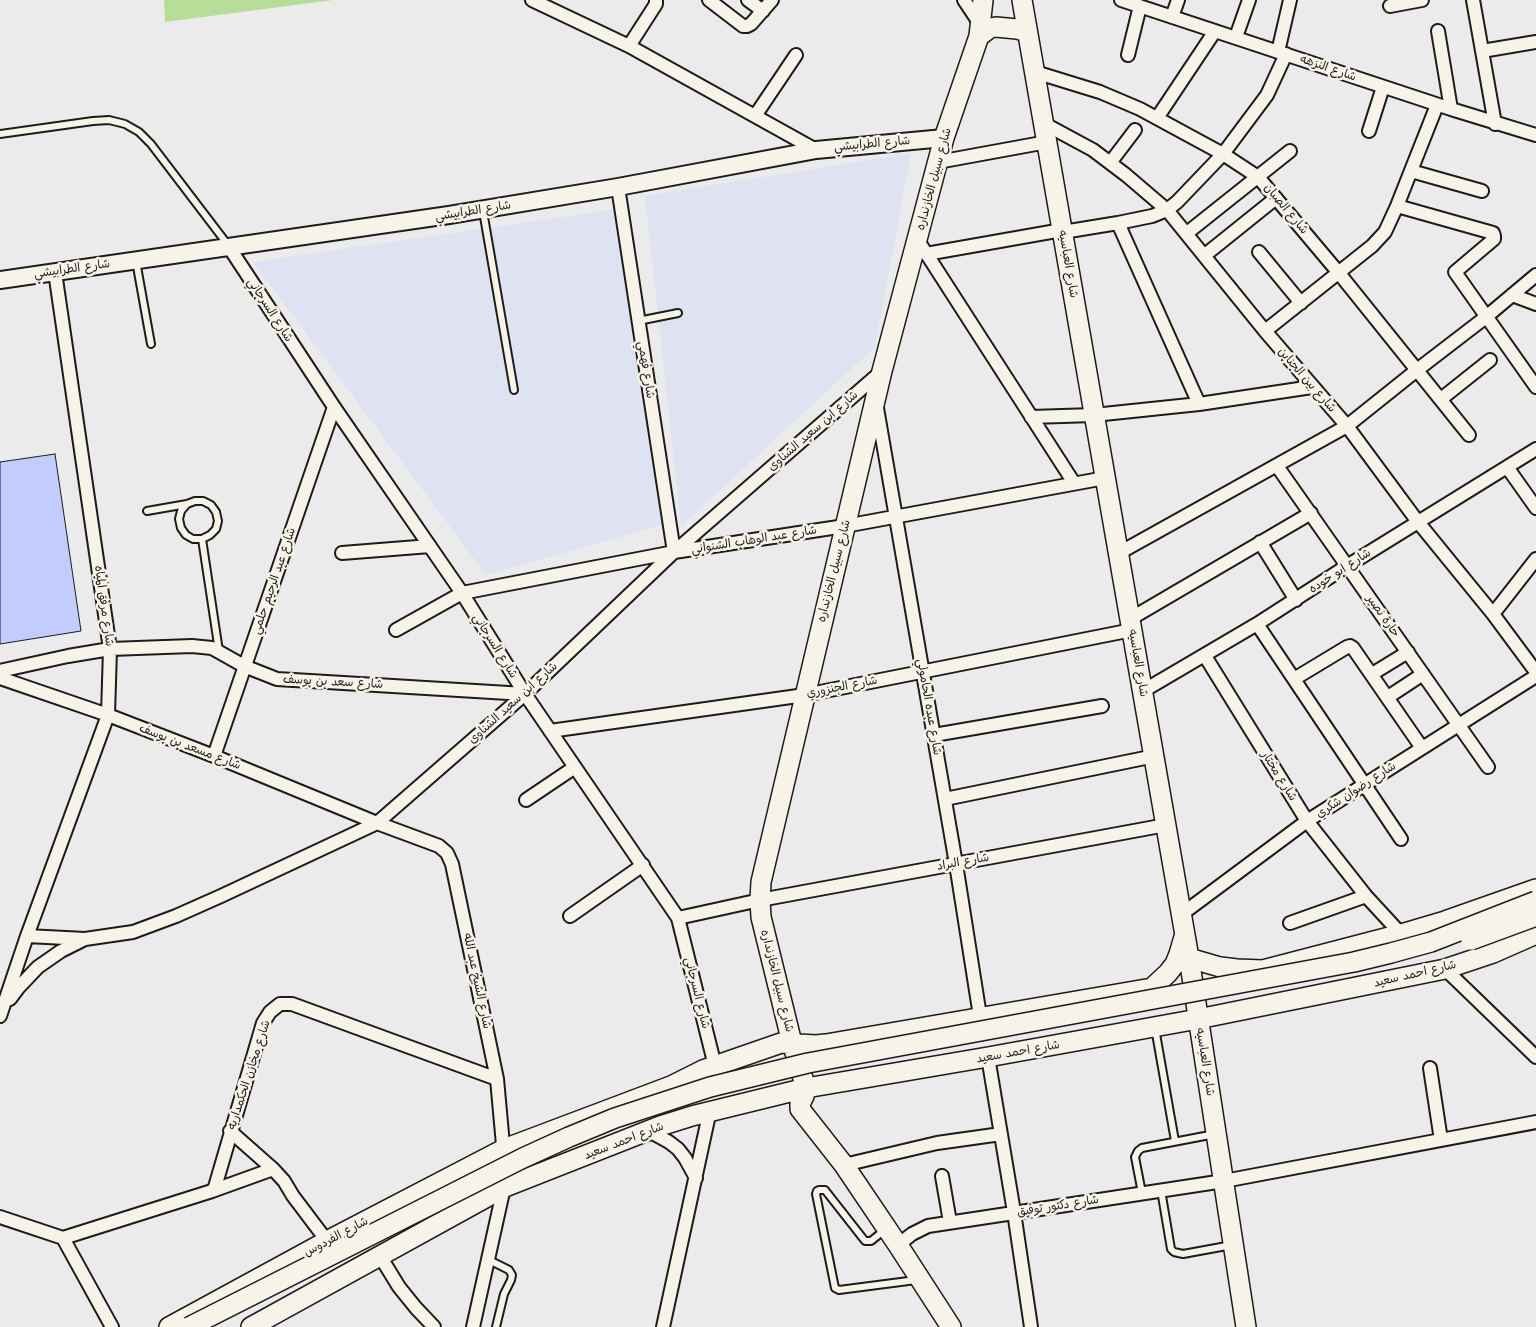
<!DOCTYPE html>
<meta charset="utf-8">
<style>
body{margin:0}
canvas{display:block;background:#ecebec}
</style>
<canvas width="1536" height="1327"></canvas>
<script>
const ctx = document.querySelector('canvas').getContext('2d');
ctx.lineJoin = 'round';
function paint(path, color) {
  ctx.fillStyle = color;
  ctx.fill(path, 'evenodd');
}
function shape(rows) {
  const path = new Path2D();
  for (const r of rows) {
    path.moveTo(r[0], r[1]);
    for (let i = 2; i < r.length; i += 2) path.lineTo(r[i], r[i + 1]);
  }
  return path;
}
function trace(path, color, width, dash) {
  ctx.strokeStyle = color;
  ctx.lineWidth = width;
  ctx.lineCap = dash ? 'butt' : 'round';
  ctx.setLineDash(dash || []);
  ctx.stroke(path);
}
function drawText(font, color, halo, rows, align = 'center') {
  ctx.font = font + ' "Playpen Sans","Playpen Sans Arabic",sans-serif';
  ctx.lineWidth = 5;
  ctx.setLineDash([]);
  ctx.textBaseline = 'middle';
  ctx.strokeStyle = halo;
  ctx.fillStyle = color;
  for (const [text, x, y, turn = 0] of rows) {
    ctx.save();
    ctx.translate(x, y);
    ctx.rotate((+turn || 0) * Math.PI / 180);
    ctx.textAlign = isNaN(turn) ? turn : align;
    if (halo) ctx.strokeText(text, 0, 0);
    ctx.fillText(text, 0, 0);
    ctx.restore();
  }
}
const built = shape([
 [911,153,875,347,681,526,645,196],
 [618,209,662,525,486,575,253,262]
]);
const green = shape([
 [164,0,333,0,165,22]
]);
const building = shape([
 [55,454,81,631,0,644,0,462,55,454]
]);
const service = shape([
 [0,134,93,121,109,120,125,124,139,132,151,144,228,245],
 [483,211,514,390],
 [136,261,151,344],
 [638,321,678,313],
 [147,511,187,504,195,501,203,501,211,505,216,512,218,521,216,529,210,535,202,539,193,539,186,535,181,528,179,519,181,511,187,504],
 [202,539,219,651],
 [1155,1028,1175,1141],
 [1161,1190,1171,1249,1174,1252,1183,1254,1232,1245],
 [1142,1193,1135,1157,1138,1151,1142,1148,1215,1134],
 [886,1229,871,1241,865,1241,825,1190,819,1190,817,1191,816,1194,835,1288,839,1290,916,1280],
 [489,1260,509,1270,512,1275,511,1280,504,1294,496,1327]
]);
const minor = shape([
 [532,0,629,46,816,150],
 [709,0,743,26,747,26,751,24,772,0],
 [748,0,763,11],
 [964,0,980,24],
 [1121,0,1451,109,1536,135],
 [1473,0,1495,124],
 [1390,6,1422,0],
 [1172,17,1178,0],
 [1438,31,1451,109],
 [1236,37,1249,0],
 [629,46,656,4,656,0],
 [1482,51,1536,42],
 [1278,52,1290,0],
 [1128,55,1140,6],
 [1035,72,1100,92,1140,109,1223,154,1258,177,1338,272,1469,435],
 [755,116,796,55],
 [1157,118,1215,31],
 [1043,123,1093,150,1126,175,1167,210,1265,331,1347,426,1418,522,1493,614,1536,672],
 [1369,131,1383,87],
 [938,162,1047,142],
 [1110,163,1135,130],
 [1411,171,1482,191],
 [618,187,674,552],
 [1397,206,1493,233,1494,236,1494,239,1455,272,1536,387],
 [1118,223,1199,404],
 [1063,232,1118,223,1152,216,1167,210,1177,202,1223,154,1267,95,1286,54],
 [1187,233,1290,151],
 [917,239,1074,483],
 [229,247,334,407,462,593,525,694,678,918,715,1066],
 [1259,252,1301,303],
 [926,254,1062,230],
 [1205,255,1276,198],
 [1512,295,1536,304],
 [1265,331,1372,246,1385,232,1397,206,1437,105],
 [1441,399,1490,360],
 [877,408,956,864,980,1016],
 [1031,417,1094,415,1199,404,1312,387],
 [1277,466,1488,767],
 [1507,467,1536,508],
 [1260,542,1296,600],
 [342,553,430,546],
 [1119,553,1347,426,1417,370,1486,317,1536,275],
 [1493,614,1536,559],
 [1130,619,1311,513],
 [1257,624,1401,839],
 [396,630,462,593,674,552,845,526,1105,478],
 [1205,656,1307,821,1366,896,1401,934],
 [0,671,68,656,110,649,192,646,212,648,244,666,277,679,525,694],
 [1372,674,1408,652],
 [0,678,108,715,214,756,377,823,439,846,447,853,452,864,497,1079,504,1156],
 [1294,679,1347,647,1350,646,1353,648,1422,748],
 [1143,691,1257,624,1347,566,1536,449],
 [1388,697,1423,674],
 [550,731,805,695,1132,630],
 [934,735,1102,706],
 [214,756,334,407],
 [945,799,1145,758],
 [526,800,575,767],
 [1182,914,1307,821,1536,676],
 [570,916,643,865],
 [678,918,760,900,1166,825],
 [1290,923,1366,896],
 [27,936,85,939,133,932,176,916,221,896,377,823,525,694,674,552,882,371],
 [1445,969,1536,1057],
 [10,999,19,987,38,967,61,951,83,940],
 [0,1016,27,936,108,715,110,649,55,272],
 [988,1057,1014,1212,1031,1327],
 [1430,1068,1441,1140],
 [230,1131,273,1169,284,1181,293,1196,327,1241],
 [649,1131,669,1142,678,1149,685,1158,696,1178],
 [844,1165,937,1143,1001,1134],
 [942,1176,950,1222],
 [212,1191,273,1169],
 [0,1217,63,1238],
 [63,1238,212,1191,215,1187,263,1023,270,1012,280,1004,292,1004,497,1079],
 [63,1238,112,1327],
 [898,1245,912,1234,928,1226,1224,1181,1536,1122],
 [380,1256,399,1287,416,1308,434,1327],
 [473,1327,505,1183],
 [663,1327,710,1110]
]);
const tertiary = shape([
 [0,280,449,215,618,187,816,150,944,138]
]);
const secondary = shape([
 [1022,0,1189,958,1246,1327],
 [979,36,990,28,996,27,1017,29,1027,32],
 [1189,958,1220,967,1237,969,1263,970,1401,934,1445,921,1536,889],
 [169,1327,327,1241,504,1149,671,1086,703,1070,781,1043,816,1045,826,1044,1152,988,1168,973,1175,964,1179,954,1184,937],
 [251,1327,505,1187,660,1126,692,1116,806,1088,988,1057,1198,1019,1445,969,1493,953,1536,934],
 [951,1327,898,1245,844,1165,800,1109,800,1104,804,1096,806,1088,792,1043,761,917,760,900,761,882,882,371,944,138,979,36,983,0]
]);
const secondaryBridge = shape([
 [1471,940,1536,916],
 [189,1327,523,1158,569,1137,615,1118,710,1087,808,1063,1354,962,1391,953,1431,942,1536,901]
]);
const streetNames = [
 ["شارع النزهه",1328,68,19],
 ["شارع الطرابيشي",872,144,-5],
 ["شارع سبيل الخازنداره",934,179,-75],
 ["شارع الصبان",1286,209,50],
 ["شارع الطرابيشي",473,211,-9],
 ["شارع العباسيه",1068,264,80],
 ["شارع الطرابيشي",72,269,-8],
 ["شارع السرجاني",270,310,57],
 ["شارع فهمي",646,370,81],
 ["شارع بين الجناين",1307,380,49],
 ["شارع ابن سعيد الشناوى",813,431,-41],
 ["شارع عبد الوهاب الشنواني",754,540,-9],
 ["شارع سبيل الخازنداره",834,571,-76],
 ["شارع ابو خوده",1340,571,-33],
 ["شارع عبد الرحيم حلمي",274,581,-71],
 ["شارع مرفق المياه",104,606,82],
 ["حارة نصير",1383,616,55],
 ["شارع السرجاني",495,646,58],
 ["شارع العباسيه",1138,663,80],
 ["شارع سعد بن يوسف",333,682,3],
 ["شارع الجنزوري",842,687,-11],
 ["شارع ابن سعيد الشناوى",513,703,-42],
 ["شارع عبده الحامولي",929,707,80],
 ["شارع مسعد بن يوسف",190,747,21],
 ["شارع مختار",1279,776,58],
 ["شارع رضوان شكري",1356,790,-33],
 ["شارع البراد",963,862,-10],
 ["شارع احمد سعيد",1415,974,-13],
 ["شارع الشيخ عبد الله",477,981,78],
 ["شارع سبيل الخازنداره",777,981,76],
 ["شارع السرجاني",697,993,76],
 ["شارع احمد سعيد",1018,1052,-10],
 ["شارع العباسيه",1205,1062,81],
 ["شارع مخازن الحكمداريه",249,1075,-72],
 ["شارع احمد سعيد",624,1141,-21],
 ["شارع دكتور توفيق",1058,1206,-9],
 ["شارع الفردوس",336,1237,-28]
];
paint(built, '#dfe2f1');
paint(green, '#b7dd98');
paint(building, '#c2cdfe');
trace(building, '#1c1c1c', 1);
trace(service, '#1c1c1c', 10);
trace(minor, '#1c1c1c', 16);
trace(tertiary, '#1c1c1c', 20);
trace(secondary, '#1c1c1c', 22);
trace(service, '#f7f3e8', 6);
trace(minor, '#f7f3e8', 12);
trace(tertiary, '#f7f3e8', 16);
trace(secondary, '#f7f3e8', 19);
trace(secondaryBridge, '#1c1c1c', 22, []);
trace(secondaryBridge, '#f7f3e8', 19);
drawText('12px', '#1c1c1c', '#f7f3e8', streetNames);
</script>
